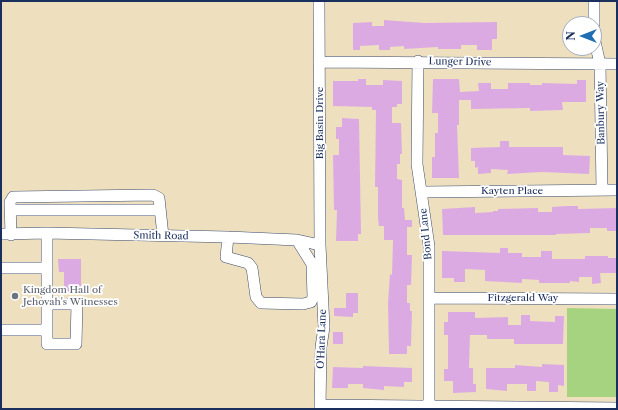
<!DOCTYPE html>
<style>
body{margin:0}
#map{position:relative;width:618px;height:410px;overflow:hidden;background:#eee0bf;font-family:"Libre Caslon Text",serif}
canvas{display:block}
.frame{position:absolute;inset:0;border:2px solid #1b2f5e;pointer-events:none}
.north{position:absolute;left:562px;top:16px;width:40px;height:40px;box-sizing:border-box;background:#fff;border:1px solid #a4acbf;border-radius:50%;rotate:270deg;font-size:11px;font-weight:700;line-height:16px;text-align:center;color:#1b2f5e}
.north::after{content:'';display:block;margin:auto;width:14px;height:18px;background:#1f6fb2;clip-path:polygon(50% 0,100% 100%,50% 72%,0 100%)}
</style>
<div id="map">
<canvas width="618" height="410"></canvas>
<div class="frame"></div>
<div class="north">N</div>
</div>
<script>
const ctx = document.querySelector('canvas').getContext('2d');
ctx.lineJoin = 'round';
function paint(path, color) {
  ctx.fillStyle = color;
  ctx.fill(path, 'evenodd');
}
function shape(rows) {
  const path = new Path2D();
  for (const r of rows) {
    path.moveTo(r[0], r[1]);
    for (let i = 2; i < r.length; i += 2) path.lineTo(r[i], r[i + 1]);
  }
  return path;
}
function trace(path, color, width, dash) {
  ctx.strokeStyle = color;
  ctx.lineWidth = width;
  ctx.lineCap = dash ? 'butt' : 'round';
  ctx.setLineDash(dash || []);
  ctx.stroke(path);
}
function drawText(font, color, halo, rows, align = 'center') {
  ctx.font = font + ' "Libre Caslon Text",serif';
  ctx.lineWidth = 3.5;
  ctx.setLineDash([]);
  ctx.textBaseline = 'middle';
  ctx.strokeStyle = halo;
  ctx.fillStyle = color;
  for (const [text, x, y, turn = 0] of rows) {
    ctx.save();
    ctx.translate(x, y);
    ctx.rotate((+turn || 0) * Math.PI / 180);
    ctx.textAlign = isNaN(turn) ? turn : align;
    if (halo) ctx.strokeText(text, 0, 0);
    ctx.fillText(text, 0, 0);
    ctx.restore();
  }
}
const green = shape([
 [567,308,617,309,617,397,567,397]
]);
const building = shape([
 [384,20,424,23,497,22,497,39,492,39,492,50,477,50,477,45,461,45,461,49,438,49,438,47,404,49,404,46,390,47,390,50,379,50,379,45,360,46,360,50,353,50,353,23,372,22,372,26,384,26],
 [358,79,366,79,366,85,383,85,383,80,402,81,402,104,397,104,397,107,392,107,392,123,401,123,402,154,400,154,400,164,397,164,397,179,402,180,402,208,404,208,405,220,412,220,412,227,407,227,407,255,412,255,411,285,407,285,407,303,410,303,410,311,412,311,411,346,407,346,407,354,389,354,388,303,390,274,392,275,393,240,384,240,384,226,379,226,378,218,378,187,375,187,376,110,372,110,372,107,333,106,333,81,358,81],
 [433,79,459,79,460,92,479,91,478,83,491,83,491,89,508,89,508,83,530,83,530,85,542,85,542,83,577,84,577,80,586,80,586,102,562,102,563,110,530,111,530,108,471,109,471,100,459,100,459,125,457,125,459,178,432,178,432,157,435,157,435,133,438,133,438,113,432,113],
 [342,118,359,119,361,234,358,234,358,241,336,241,337,210,334,210,333,155,339,155,339,139,336,139,336,127,342,127],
 [500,141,509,141,509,147,563,147,563,155,590,156,589,174,542,172,507,174,508,170,491,169,491,173,478,174,478,167,475,168,475,161,471,161,471,148,500,147],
 [567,206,578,206,578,209,617,208,617,231,607,231,607,228,590,228,590,233,556,234,556,235,443,235,442,209,475,207,475,213,493,212,493,211,498,211,498,209,538,208,538,212,552,212,552,207],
 [500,248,508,248,508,253,522,253,522,257,541,257,541,251,552,251,552,259,585,259,585,256,608,256,608,258,617,258,617,273,600,273,601,283,592,284,592,277,579,277,579,282,570,281,570,283,539,283,539,280,522,279,522,283,485,281,485,270,465,269,465,282,454,282,454,278,442,278,442,251,500,253],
 [58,259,81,259,81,292,64,292,64,272,59,272],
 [346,293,358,293,358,313,353,313,353,317,334,316,334,308,346,308],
 [448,312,475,312,475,318,508,317,508,325,521,325,521,315,530,315,530,321,555,322,555,316,564,316,563,344,514,344,514,339,487,339,487,335,470,335,469,368,473,368,473,384,476,384,476,392,453,393,453,381,444,381,444,369,448,369,448,335,444,335,444,322,448,322],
 [333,332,343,332,343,344,333,344],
 [542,364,564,365,564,386,558,385,558,392,549,392,549,382,536,381,536,391,527,391,527,384,507,384,507,391,486,389,486,368,515,368,515,365,542,367],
 [363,366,412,368,412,382,404,382,404,387,384,386,384,390,363,388,363,384,348,384,348,388,332,388,333,367,363,368]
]);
const minor = shape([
 [319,1,320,245,324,327,321,347,320,409],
 [594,24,594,1],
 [594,37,600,64,602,190],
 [418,61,417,164,429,246,429,406],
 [319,62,617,64],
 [422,192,617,190],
 [10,210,160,210],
 [1,234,47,233,228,237,297,240,320,245],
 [11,235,10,202,13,197,153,195,159,198,163,236],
 [228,237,226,257,248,263,252,268,256,297,261,303,303,304,311,302,313,297,312,264,297,240],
 [1,268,47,268],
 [430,298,617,299],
 [1,330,47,330,47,233],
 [47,330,47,344,76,344,77,304,47,304],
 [320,405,617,408]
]);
const markers = [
 [15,296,4,"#6b7280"]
];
const streetNames = [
 ["Lunger Drive",460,62,1],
 ["Banbury Way",601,113,-91],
 ["Big Basin Drive",320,123,-90],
 ["Kayten Place",512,191],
 ["Bond Lane",426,234,-96],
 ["Smith Road",161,236,1],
 ["Fitzgerald Way",523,298],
 ["O'Hara Lane",322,339,-88]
];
const worshipNames = [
 ["Kingdom Hall of",23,290],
 ["Jehovah's Witnesses",23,302]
];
paint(green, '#a6d380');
paint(building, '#dcaae3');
trace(minor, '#3b4a6d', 12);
trace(minor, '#fff', 11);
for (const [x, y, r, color] of markers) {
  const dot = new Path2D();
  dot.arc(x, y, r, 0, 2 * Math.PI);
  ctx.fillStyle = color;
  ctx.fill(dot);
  trace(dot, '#fff', 1.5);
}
drawText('10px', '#1b2f5e', '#fff', streetNames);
drawText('10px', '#5b616d', '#fff', worshipNames, 'left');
</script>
